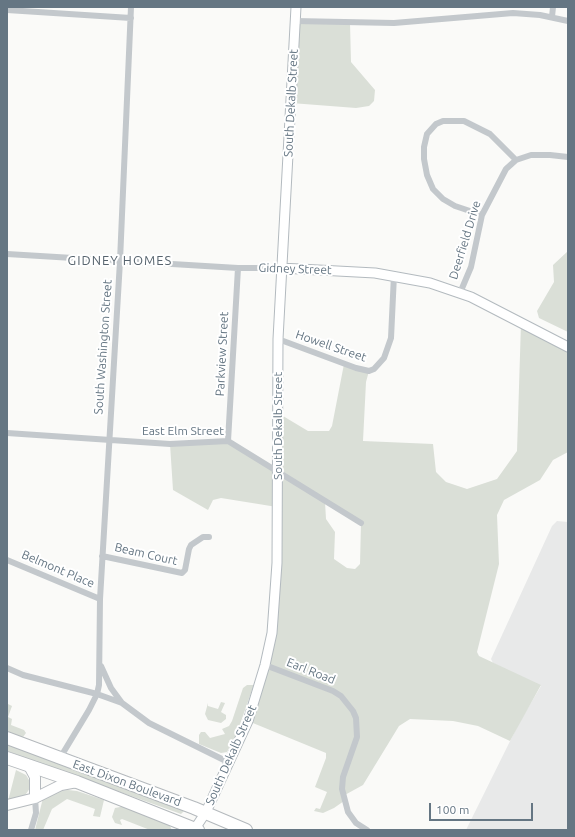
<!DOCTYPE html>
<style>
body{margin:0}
#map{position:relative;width:575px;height:837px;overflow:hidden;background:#fafaf8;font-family:Ubuntu,sans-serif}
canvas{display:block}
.frame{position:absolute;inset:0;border:8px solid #657683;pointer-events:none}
.scale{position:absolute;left:429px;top:803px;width:104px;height:18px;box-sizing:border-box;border:2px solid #657683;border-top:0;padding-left:5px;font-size:12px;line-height:14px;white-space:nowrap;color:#657683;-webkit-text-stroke:3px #fff;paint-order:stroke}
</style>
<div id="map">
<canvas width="575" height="837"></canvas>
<div class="frame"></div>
<div class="scale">100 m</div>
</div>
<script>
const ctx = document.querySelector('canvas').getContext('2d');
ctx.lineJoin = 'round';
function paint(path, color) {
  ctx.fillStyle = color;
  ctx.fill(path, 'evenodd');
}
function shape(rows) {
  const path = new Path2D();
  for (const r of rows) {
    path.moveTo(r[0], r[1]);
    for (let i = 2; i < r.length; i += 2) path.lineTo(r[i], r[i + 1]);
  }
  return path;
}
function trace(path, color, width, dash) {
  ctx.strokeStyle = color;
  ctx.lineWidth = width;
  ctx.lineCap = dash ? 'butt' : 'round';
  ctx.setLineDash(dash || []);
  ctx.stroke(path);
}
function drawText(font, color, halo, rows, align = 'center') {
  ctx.font = font + ' Ubuntu,sans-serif';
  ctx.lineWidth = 4;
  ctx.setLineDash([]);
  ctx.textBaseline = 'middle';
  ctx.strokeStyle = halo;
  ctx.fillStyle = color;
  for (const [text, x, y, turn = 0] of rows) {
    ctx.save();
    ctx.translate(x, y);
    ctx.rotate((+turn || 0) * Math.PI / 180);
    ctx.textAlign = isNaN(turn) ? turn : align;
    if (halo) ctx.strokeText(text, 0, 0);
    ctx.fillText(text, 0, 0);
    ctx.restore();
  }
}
const built = shape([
 [557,521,568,522,568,830,466,830,519,723,541,686,493,663,491,659,552,526]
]);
const green = shape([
 [295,21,350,23,351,62,375,90,374,101,369,106,356,108,291,103],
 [568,251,568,332,539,318,537,311,554,282,553,265],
 [521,323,568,346,568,452,553,460,540,480,504,500,497,515,499,564,477,652,479,656,541,685,510,741,478,726,453,721,410,719,399,726,363,785,343,796,344,801,334,808,323,813,314,811,316,808,320,809,327,792,315,787,326,758,326,753,248,721,265,665,277,507,221,498,213,500,208,510,173,490,170,444,228,441,278,471,278,413,308,431,329,431,332,426,344,364,369,371,366,382,363,441,433,444,436,472,446,482,467,489,497,479,517,451],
 [325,502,361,523,360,564,355,569,347,568,334,559,335,532,326,519],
 [247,685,253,685,253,687,237,733,227,752,221,753,199,744,199,735,201,732,205,732,210,738,225,734,222,729,229,726,232,721,243,688],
 [221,702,225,703,221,712,226,715,226,719,221,723,208,720,205,714,208,703,208,706,218,709],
 [8,704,12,706,8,717,12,719,11,725,24,730,26,733,23,737,7,735],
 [7,745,24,750,184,811,181,814,7,751],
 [16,770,26,775,29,780,30,788,24,797,8,801],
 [68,790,77,791,104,800,100,817,93,816,95,809,67,799,52,809,43,830,35,830,43,798,55,791],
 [125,806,169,824,172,830,150,830,122,819,120,820,122,825,115,823,112,817,115,808]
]);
const street = shape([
 [7,10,131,18],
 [552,17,553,7],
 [295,21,394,23,513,13,540,15,568,21],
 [482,215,455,206,443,199,433,189,427,175,424,159,424,147,427,134,436,124,443,121,464,121,490,134,516,160],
 [7,254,238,268,281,268],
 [460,293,471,267,482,215,506,169,516,160,531,155,550,155,568,157],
 [278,339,356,368,369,371,374,369,384,358,391,338,394,275],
 [7,433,170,444,228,441,361,523],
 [228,441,238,268],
 [102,556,182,573,185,570,189,549,191,545,203,537,209,537],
 [7,560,100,599],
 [265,665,333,691,341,696,353,711,356,718,357,737,343,777,342,789,348,812,356,823,367,830],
 [101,666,111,688,122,703],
 [7,668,23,675,97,694,122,703,149,723,230,763],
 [60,758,89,710,97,694,99,685,100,599,120,261,131,7],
 [31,830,36,813,35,798]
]);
const secondary = shape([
 [281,268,375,273,430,283,471,297,568,347],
 [194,830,206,812,248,721,265,665,272,633,277,563,278,339,296,7]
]);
const primary = shape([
 [29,766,35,777,35,798],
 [7,805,35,798,61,785,77,782]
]);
const highway = shape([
 [7,738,194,808,246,830],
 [7,758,77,782,198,830]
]);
const streetNames = [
 ["South Dekalb Street",291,103,-87],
 ["Deerfield Drive",465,240,-73],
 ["Gidney Street",295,269,2],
 ["Howell Street",331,346,19],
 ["South Washington Street",103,347,-86],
 ["Parkview Street",222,354,-87],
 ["South Dekalb Street",278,426,-90],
 ["East Elm Street",183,431],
 ["Beam Court",146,554,13],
 ["Belmont Place",58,569,23],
 ["Earl Road",311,671,22],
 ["South Dekalb Street",231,755,-66],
 ["East Dixon Boulevard",127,783,20]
];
const neighbourhoodNames = [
 ["GIDNEY HOMES",120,261]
];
paint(built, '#e8e9e9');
paint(green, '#dadfd7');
trace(secondary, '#b3babf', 11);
trace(primary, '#b5babe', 12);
trace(highway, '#b4b9bd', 14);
trace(street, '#c3c8cc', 6);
trace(secondary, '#fff', 9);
trace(primary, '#fff', 10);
trace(highway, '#fff', 12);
drawText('12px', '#657683', '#fff', streetNames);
ctx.letterSpacing = '1px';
drawText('13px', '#57646e', '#fff', neighbourhoodNames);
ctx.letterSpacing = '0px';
</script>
